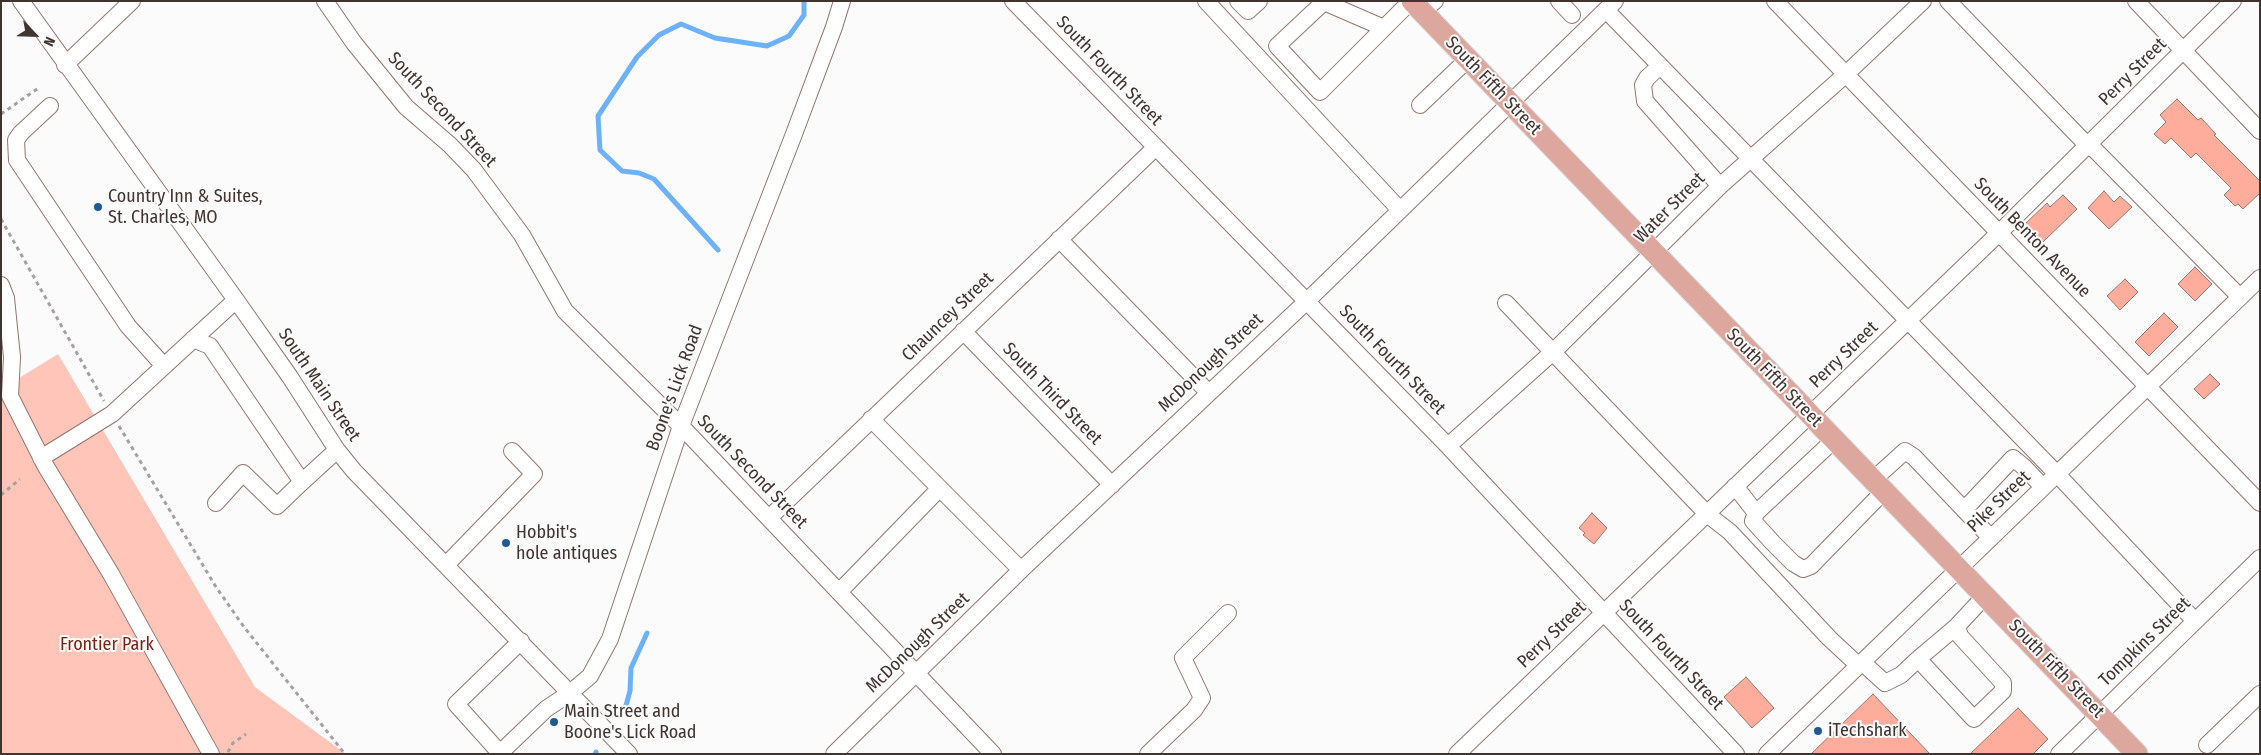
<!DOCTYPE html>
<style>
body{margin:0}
#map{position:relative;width:2261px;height:755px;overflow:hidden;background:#fbfbfb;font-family:"Fira Sans Condensed",sans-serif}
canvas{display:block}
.frame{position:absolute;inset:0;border:2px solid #403431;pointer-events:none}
.north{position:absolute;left:10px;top:10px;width:50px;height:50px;-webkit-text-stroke:4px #fbfbfb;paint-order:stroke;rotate:114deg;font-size:14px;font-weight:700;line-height:20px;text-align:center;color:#403431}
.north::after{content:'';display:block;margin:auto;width:18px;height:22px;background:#403431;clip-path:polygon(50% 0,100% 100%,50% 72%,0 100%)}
</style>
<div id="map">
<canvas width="2261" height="755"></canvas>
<div class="frame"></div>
<div class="north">N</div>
</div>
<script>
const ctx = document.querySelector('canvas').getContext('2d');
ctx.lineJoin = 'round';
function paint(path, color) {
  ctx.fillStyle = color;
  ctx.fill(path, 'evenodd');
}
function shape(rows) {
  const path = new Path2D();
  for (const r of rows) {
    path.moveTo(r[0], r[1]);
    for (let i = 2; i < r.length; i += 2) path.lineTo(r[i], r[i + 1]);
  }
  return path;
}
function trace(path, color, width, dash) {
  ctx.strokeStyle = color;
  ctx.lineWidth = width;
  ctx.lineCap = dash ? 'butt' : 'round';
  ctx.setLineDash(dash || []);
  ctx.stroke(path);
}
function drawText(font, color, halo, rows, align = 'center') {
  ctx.font = font + ' "Fira Sans Condensed",sans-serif';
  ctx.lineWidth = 4;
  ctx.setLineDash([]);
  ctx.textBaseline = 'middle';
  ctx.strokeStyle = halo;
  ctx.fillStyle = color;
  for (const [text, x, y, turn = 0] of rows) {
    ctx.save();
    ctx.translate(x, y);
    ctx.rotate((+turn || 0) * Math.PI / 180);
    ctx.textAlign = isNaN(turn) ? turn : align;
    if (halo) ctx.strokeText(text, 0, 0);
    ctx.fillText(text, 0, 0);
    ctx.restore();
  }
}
const green = shape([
 [58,354,255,687,346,754,1,754,1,389]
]);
const stream = shape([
 [718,250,654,179,639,173,622,171,600,150,598,116,637,57,659,35,681,24,715,38,767,46,789,36,804,15,804,1],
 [625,709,630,691,631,668,647,633],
 [595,754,596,752]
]);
const building = shape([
 [2177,99,2198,120,2201,118,2216,134,2214,135,2260,181,2260,193,2243,209,2238,204,2235,206,2224,195,2231,188,2196,153,2191,158,2171,138,2165,144,2155,135,2154,134,2166,122,2160,115,2177,99],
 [2104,191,2114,202,2120,196,2132,207,2109,229,2088,208,2104,191],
 [2063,195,2077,209,2043,242,2025,224,2047,203,2050,207,2063,195],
 [2195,267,2212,284,2195,301,2178,284,2195,267],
 [2125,279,2138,292,2120,310,2107,296,2125,279],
 [2164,313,2178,327,2149,356,2135,342,2164,313],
 [2210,374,2220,384,2204,399,2194,389,2210,374],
 [1592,513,1607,528,1594,544,1583,535,1585,533,1579,528,1592,513],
 [1746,677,1774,708,1752,728,1724,697,1746,677],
 [1873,694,1930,754,1811,754,1873,694],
 [2018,708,2048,739,2033,754,1970,754,2018,708]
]);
const path = shape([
 [1,114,40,87],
 [1,219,104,401],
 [119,426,216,587,244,627,345,754],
 [1,495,20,479],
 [228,752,233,743,246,734]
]);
const minor = shape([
 [21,1,236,300,290,377,337,450,354,471,629,754],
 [325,1,354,43,406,107,450,145,474,170,522,235,565,311,681,426,993,754],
 [1013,1,1448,446,1736,754],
 [1206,1,1400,210],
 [1238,1,1248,11,1259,1],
 [1325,1,1277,46,1320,92,1411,1],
 [1559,1,1572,15],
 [1775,1,2260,503],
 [1948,1,2087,145,2095,150,2240,297],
 [2136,1,2260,131],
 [1324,2,1384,28],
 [1606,10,2057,474,2195,621],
 [1422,12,1435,1],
 [65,65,132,1],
 [1660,66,1647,78,1643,85,1645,101,1720,186],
 [1420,105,1468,59],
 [50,106,21,133,16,140,17,160,128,326,164,366],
 [1059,239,1209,393],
 [1,285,6,298,12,357,10,396,45,465,111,574,211,754],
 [1506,303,1707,514,1730,532,1829,638,1858,665],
 [963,331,1112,485],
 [193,339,210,346,302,482,337,450],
 [871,419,1021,570],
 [1834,440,1756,513,1753,521,1773,543,1793,563,1803,569,1811,566,1884,491],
 [1448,446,1554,351,1720,186,1845,75,1923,1],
 [41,458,112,414,236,300],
 [1873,480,1905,451,1914,457,1991,538],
 [1735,486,1756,513],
 [216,503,243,473,277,506,302,482],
 [1964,510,2013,458,2024,467,2043,487],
 [769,518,1156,147],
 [446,565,534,474,512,451],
 [839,592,939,489],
 [1918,659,1957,626],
 [1862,662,1885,683,1901,675,1918,659,1974,719,2003,691,2003,683,1960,636,1957,626,1985,596],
 [2207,745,2260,694],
 [500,753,456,704,521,641],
 [499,754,546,709,570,693,590,676,610,639,681,426,794,134,834,27,842,1],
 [834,754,1021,570,1307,301,1615,1],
 [1148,754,1194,710,1202,698,1183,658,1228,613],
 [1457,754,1999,233,2233,1],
 [1767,754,2260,278],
 [2059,754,2260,558]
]);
const major = shape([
 [1412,1,2137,754]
]);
const markers = [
 [98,207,5,"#20588f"],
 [506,543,5,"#20588f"],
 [554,722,5,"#20588f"],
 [1818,731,5,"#20588f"]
];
const streetNames = [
 ["South Fourth Street",1109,71,46],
 ["Perry Street",2133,72,-45],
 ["South Fifth Street",1493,86,46],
 ["South Second Street",442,110,47],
 ["Water Street",1670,208,-45],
 ["South Benton Avenue",2032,238,46],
 ["Chauncey Street",948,317,-44],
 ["Perry Street",1844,355,-44],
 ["South Fourth Street",1392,360,46],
 ["McDonough Street",1211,363,-43],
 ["South Fifth Street",1774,378,46],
 ["South Main Street",319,385,56],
 ["Boone's Lick Road",675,388,-70],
 ["South Third Street",1052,394,46],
 ["South Second Street",752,472,46],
 ["Pike Street",1999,502,-44],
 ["Perry Street",1552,635,-44],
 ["Tompkins Street",2145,642,-44],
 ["McDonough Street",918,643,-44],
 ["South Fourth Street",1671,655,47],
 ["South Fifth Street",2056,669,46]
];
const poiNames = [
 ["Country Inn & Suites,",108,197],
 ["St. Charles, MO",108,218],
 ["Hobbit's",516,533],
 ["hole antiques",516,554],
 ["Main Street and",564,712],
 ["Boone's Lick Road",564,733],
 ["iTechshark",1828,731]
];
const parkNames = [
 ["Frontier Park",107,645]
];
paint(green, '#ffc5b9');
trace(stream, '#6db1f9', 5);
paint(building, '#feac9b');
trace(building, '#957871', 1);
trace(minor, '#92756e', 18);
trace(major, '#d9d6d6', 23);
trace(path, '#a6a09f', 3, [4, 4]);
trace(minor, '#fff', 16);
trace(major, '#dea79d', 21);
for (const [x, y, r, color] of markers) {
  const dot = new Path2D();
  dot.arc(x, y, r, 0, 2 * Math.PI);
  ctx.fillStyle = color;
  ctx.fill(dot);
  trace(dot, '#fbfbfb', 2);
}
drawText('18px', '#403431', '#fbfbfb', streetNames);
drawText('18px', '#403431', '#fbfbfb', poiNames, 'left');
drawText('18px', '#7b2214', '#fbfbfb', parkNames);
</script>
